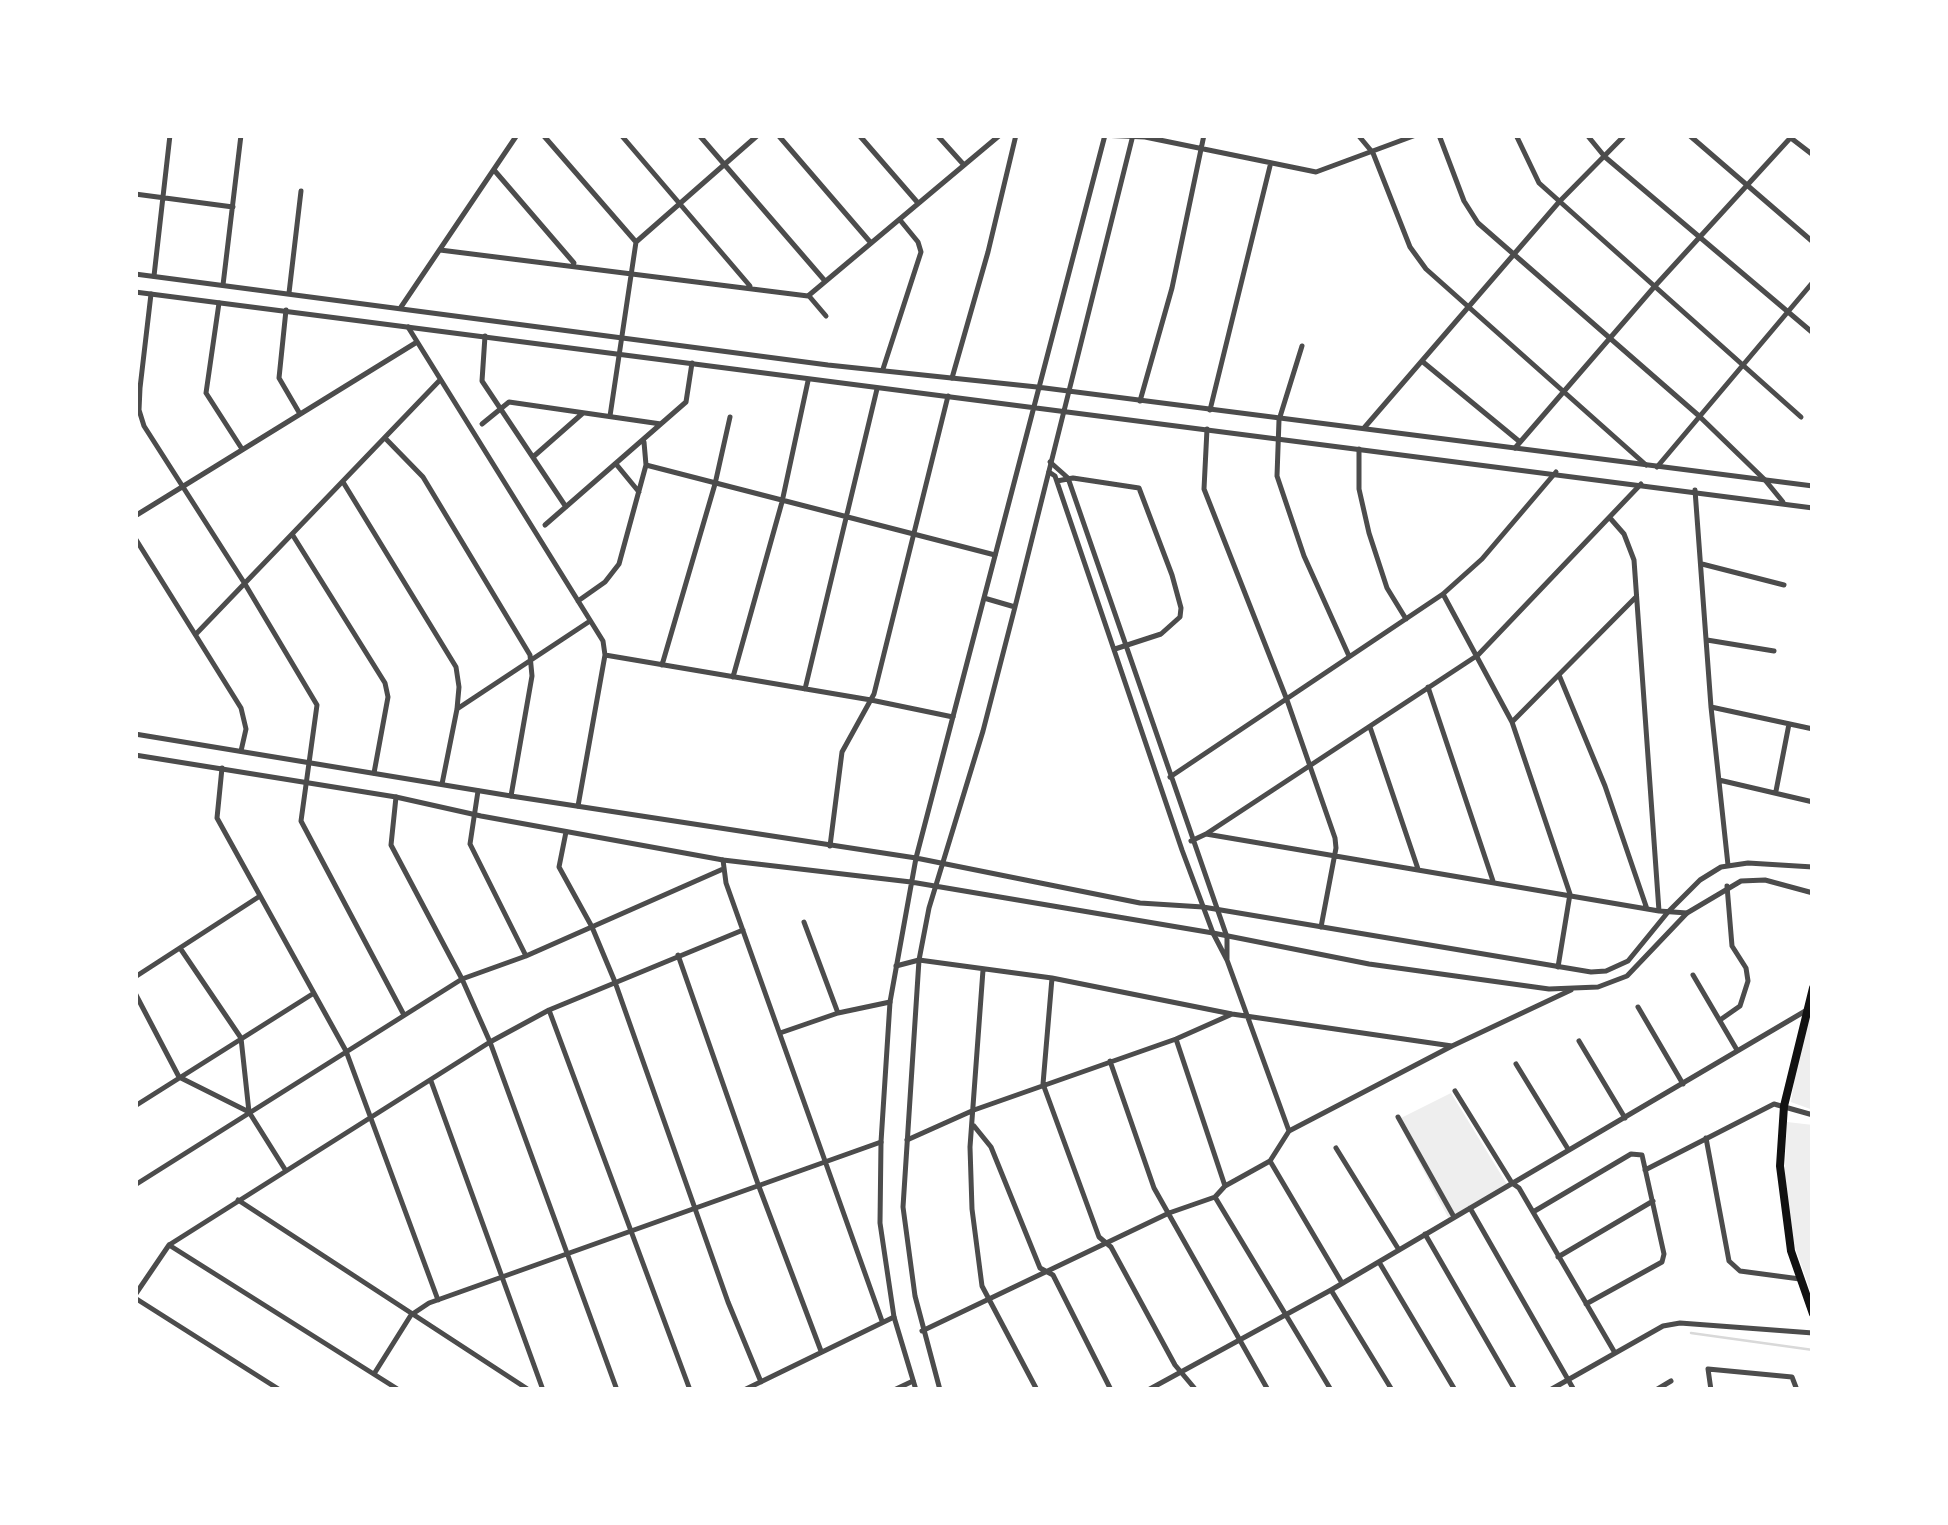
<!DOCTYPE html>
<style>
body{margin:0}
#map{position:relative;width:1948px;height:1525px;overflow:hidden;background:#fff;font-family:"Noto Sans",sans-serif}
canvas{display:block}
.frame{position:absolute;inset:0;border:138px solid #fff;pointer-events:none}
</style>
<div id="map">
<canvas width="1948" height="1525"></canvas>
<div class="frame"></div>
</div>
<script>
const ctx = document.querySelector('canvas').getContext('2d');
ctx.lineJoin = 'round';
function paint(path, color) {
  ctx.fillStyle = color;
  ctx.fill(path, 'evenodd');
}
function shape(rows) {
  const path = new Path2D();
  for (const r of rows) {
    path.moveTo(r[0], r[1]);
    for (let i = 2; i < r.length; i += 2) path.lineTo(r[i], r[i + 1]);
  }
  return path;
}
function trace(path, color, width, dash) {
  ctx.strokeStyle = color;
  ctx.lineWidth = width;
  ctx.lineCap = dash ? 'butt' : 'round';
  ctx.setLineDash(dash || []);
  ctx.stroke(path);
}
const green = shape([
 [1813,998,1813,1110,1791,1102,1799,1047],
 [1451,1093,1508,1186,1449,1219,1397,1120],
 [1787,1122,1813,1125,1813,1298,1794,1244,1784,1191]
]);
const stream = shape([
 [1691,1333,1813,1350]
]);
const minor = shape([
 [543,135,636,242],
 [621,135,750,286],
 [699,135,825,281],
 [778,135,871,243],
 [859,135,918,203],
 [937,135,964,165],
 [1100,135,1145,137,1316,172,1416,135],
 [1358,135,1373,153,1410,247,1426,269,1646,465],
 [1439,135,1464,201,1478,223,1698,415,1765,480,1783,502],
 [1516,135,1539,183,1801,417],
 [1587,135,1605,157,1813,333],
 [1689,135,1813,242],
 [1787,135,1813,155],
 [494,170,574,263],
 [135,194,233,207],
 [440,250,808,296,1000,135],
 [154,276,170,135],
 [223,285,241,135],
 [289,293,301,191],
 [151,294,140,388,139,410,144,426,245,584,317,705,301,821,404,1015],
 [809,296,826,316],
 [219,303,206,393,242,449],
 [401,307,517,135],
 [286,310,279,378,300,414],
 [408,327,603,641,605,655,578,806],
 [485,336,482,381,566,507],
 [1302,346,1279,420,1277,476,1304,556,1349,656],
 [1423,362,1520,442],
 [883,369,921,252,918,242,900,220],
 [952,378,988,252,1016,135],
 [1140,401,1172,288,1204,135],
 [1210,410,1270,166],
 [610,416,636,242,758,135],
 [482,424,509,402,661,424],
 [1364,428,1559,202,1625,135],
 [1207,429,1204,489,1287,700,1335,838,1336,848,1321,927],
 [385,438,423,477,530,655,532,676,511,796],
 [1515,448,1655,286,1793,135],
 [1359,449,1359,489,1369,533,1387,588,1406,619],
 [533,457,583,413],
 [1050,462,1068,478,1227,937,1227,959],
 [616,464,639,492],
 [646,465,995,555],
 [1657,467,1813,282],
 [1057,481,1073,478,1139,488,1172,575,1181,608,1180,617,1161,634,1115,649],
 [343,482,456,667,459,687,457,709,442,784],
 [1695,490,1711,707,1728,865],
 [135,516,417,342],
 [1610,518,1624,534,1634,560,1659,911],
 [545,525,686,402,692,363],
 [292,534,385,683,388,697,374,773],
 [135,538,241,708,246,729,241,751],
 [1702,564,1784,585],
 [1443,594,1512,722,1570,894,1558,967],
 [578,601,605,582,619,564,646,465,644,442],
 [196,634,440,380],
 [1707,640,1774,651],
 [605,655,871,700,953,717],
 [662,665,715,484,730,417],
 [1559,675,1605,786,1647,909],
 [733,677,782,502,808,381],
 [1428,687,1493,881],
 [805,689,877,389],
 [1711,707,1813,729],
 [457,709,590,621],
 [1512,722,1635,598],
 [1370,727,1418,869],
 [222,768,217,818,346,1051,438,1300],
 [1170,777,1443,594,1482,559,1556,472],
 [1719,780,1813,802],
 [478,791,470,844,526,956],
 [1776,791,1789,724],
 [396,797,391,845,462,979,490,1042,617,1390],
 [566,832,559,867,592,927,615,982,728,1302,761,1382],
 [1206,834,1478,655,1641,484],
 [1191,841,1206,834,1659,911,1687,913],
 [830,846,842,752,874,694,948,396],
 [723,860,726,883,882,1321],
 [804,922,838,1013],
 [180,948,241,1038,249,1112,286,1171],
 [678,955,758,1184,821,1351],
 [896,966,919,960,1052,978,1232,1014,1452,1046],
 [983,970,970,1147,972,1209,982,1286,1037,1390],
 [1693,975,1737,1050],
 [135,977,260,896],
 [1052,978,1043,1084,1099,1237,1111,1247,1175,1365,1196,1390],
 [135,993,179,1077,249,1112],
 [1638,1007,1683,1084],
 [549,1010,690,1390],
 [1720,1020,1740,1006,1748,981,1746,968,1732,946,1727,886],
 [780,1033,838,1013,890,1002],
 [1176,1039,1225,1186],
 [1579,1041,1625,1118],
 [1110,1061,1154,1188,1268,1390],
 [1516,1064,1568,1149],
 [431,1081,543,1390],
 [1455,1091,1512,1183,1519,1188,1615,1353],
 [135,1106,314,993],
 [1398,1117,1454,1217],
 [974,1126,991,1147,1040,1268,1053,1275,1111,1390],
 [1289,1131,1452,1046,1571,990],
 [1706,1138,1729,1261,1740,1271,1800,1279],
 [907,1140,974,1110,1176,1039,1230,1015],
 [1336,1148,1399,1250],
 [1270,1161,1342,1283],
 [1645,1170,1774,1104,1813,1115],
 [135,1185,462,979,526,956,723,869],
 [1215,1197,1331,1390],
 [238,1200,529,1390],
 [1470,1208,1574,1390],
 [1533,1212,1631,1154,1642,1155,1664,1254,1662,1262,1586,1304],
 [1425,1234,1515,1390],
 [169,1245,399,1390],
 [1558,1257,1653,1201],
 [1379,1262,1455,1390],
 [1331,1290,1392,1390],
 [135,1295,169,1245,490,1042,549,1010,743,930],
 [135,1298,280,1390],
 [922,1331,1169,1213,1215,1197,1225,1186,1270,1161,1289,1131,1227,960,1213,933,1182,850,1055,476,1049,472],
 [374,1374,411,1315,429,1303,881,1142],
 [744,1390,894,1317],
 [894,1390,913,1381],
 [1148,1390,1331,1290,1807,1010],
 [1550,1390,1663,1326,1680,1323,1813,1333],
 [1656,1390,1671,1381],
 [1711,1390,1708,1369,1792,1377,1797,1390]
]);
const tertiary = shape([
 [135,274,828,365,1037,387,1813,486],
 [135,292,1813,508],
 [984,598,1015,607],
 [135,734,511,796,916,858,1140,903,1203,907,1591,972,1606,971,1628,961,1668,912,1700,880,1721,867,1748,863,1813,867],
 [135,755,396,797,481,816,723,860,911,882,1213,933,1369,964,1549,989,1598,987,1627,976,1687,913,1741,881,1765,880,1813,893],
 [916,1390,894,1317,880,1223,881,1142,890,1002,916,858,1105,135],
 [940,1390,915,1296,903,1207,919,960,929,908,983,731,1015,607,1133,135]
]);
const primary = shape([
 [1813,988,1784,1106,1780,1166,1791,1251,1813,1314]
]);
paint(green, '#eee');
trace(stream, '#d9d9d9', 2.5);
trace(minor, '#4c4c4c', 5);
trace(tertiary, '#4c4c4c', 5);
trace(primary, '#111', 8);
</script>
